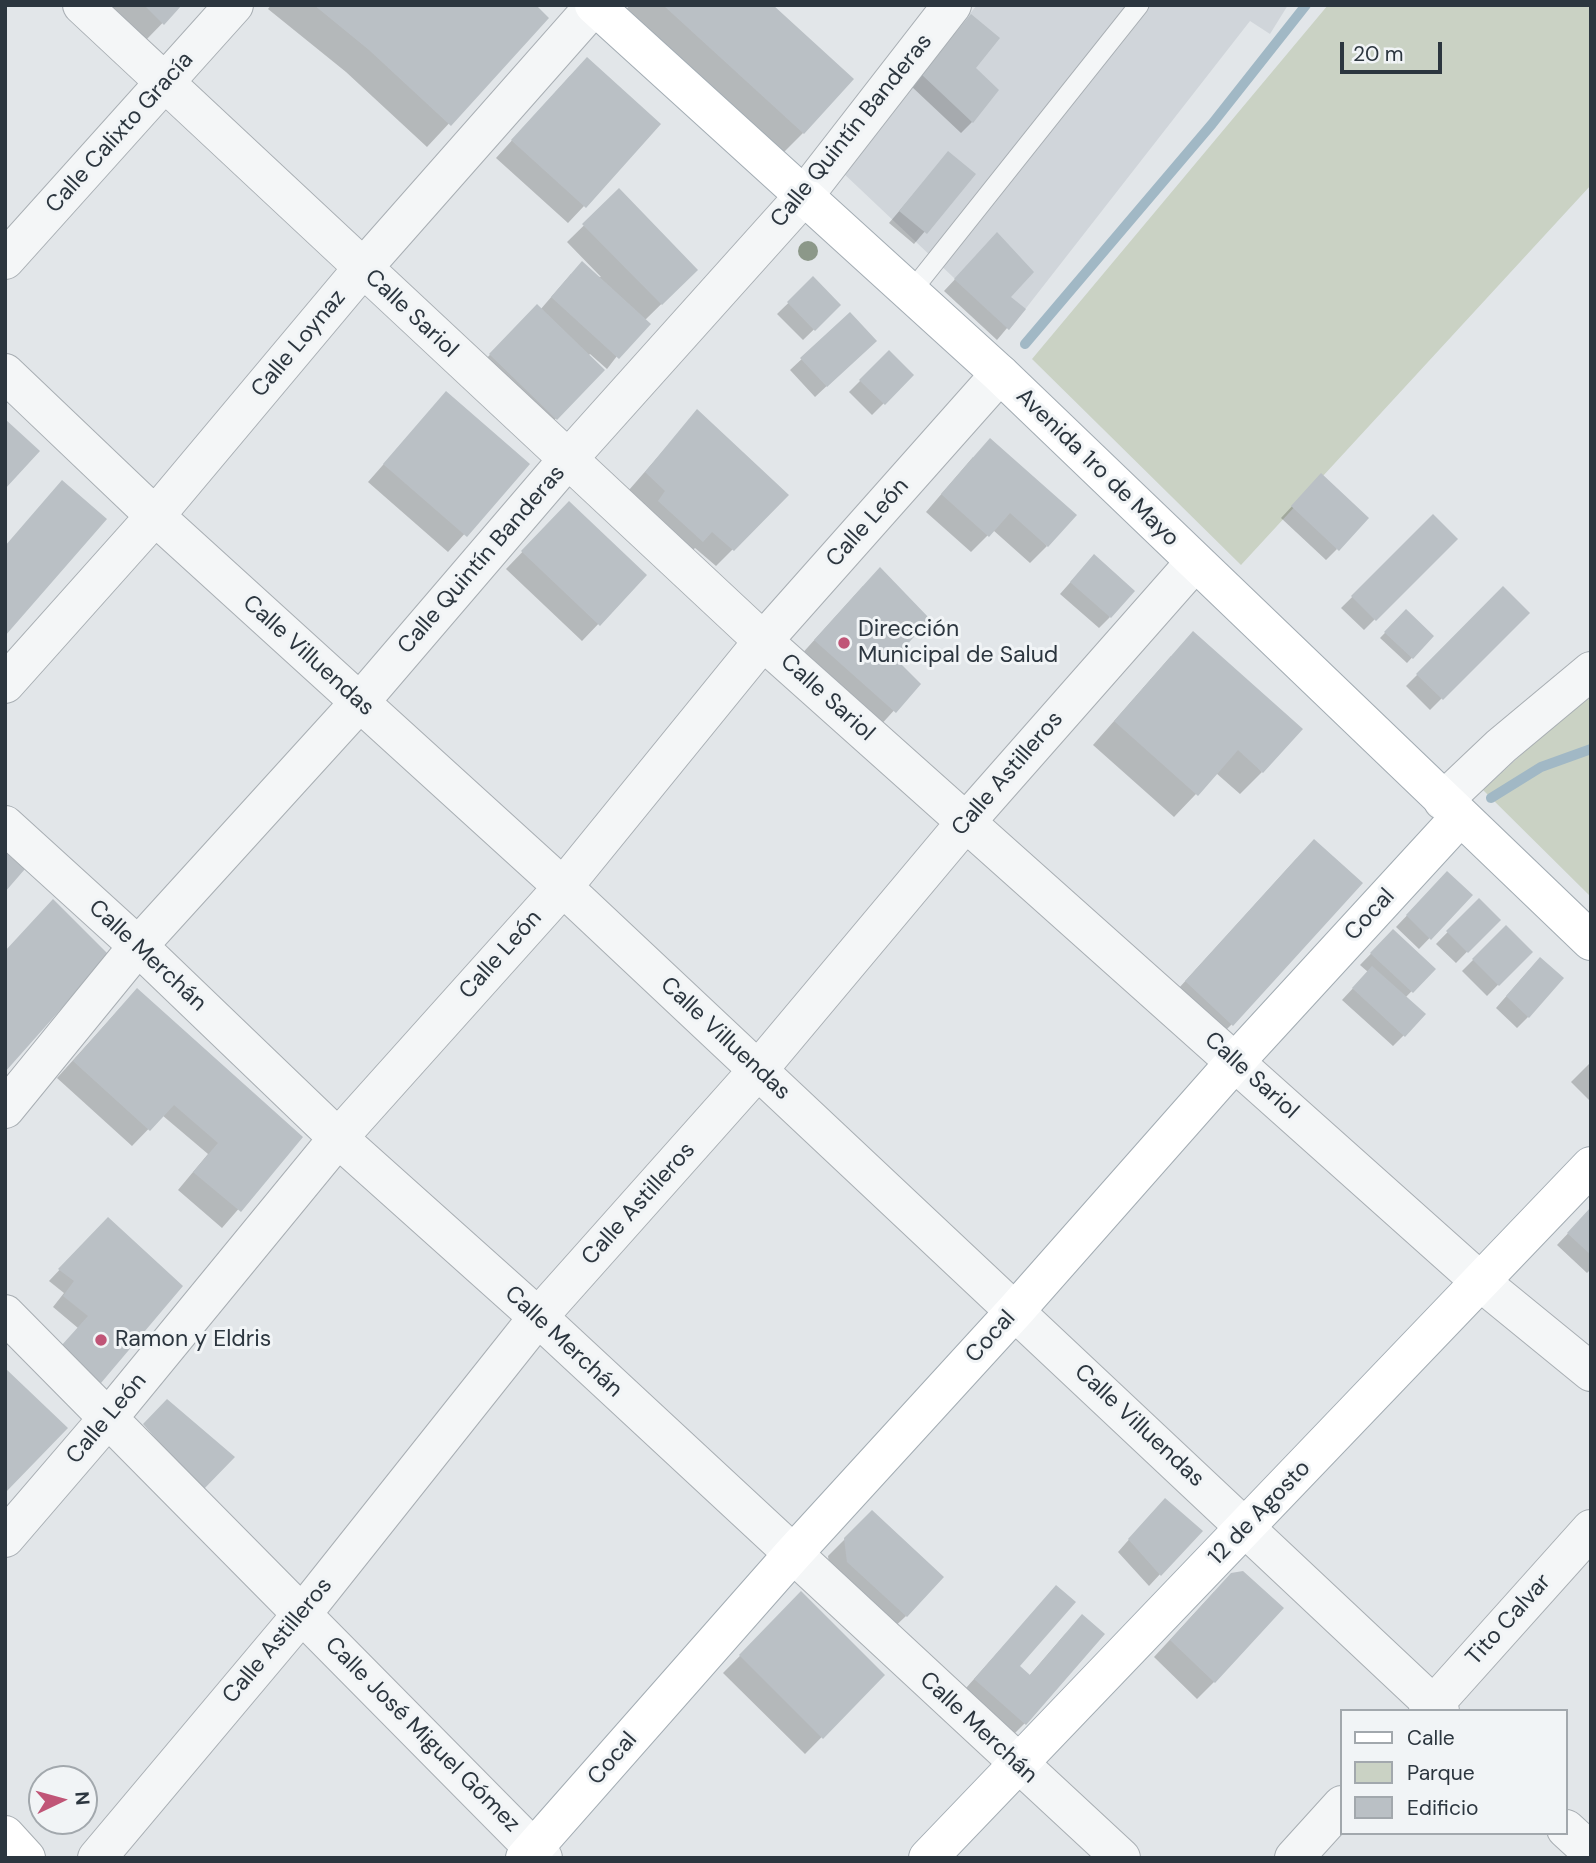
<!DOCTYPE html>
<meta charset="utf-8">
<style>
body{margin:0}
#map{position:relative;width:1596px;height:1863px;overflow:hidden;background:#e2e6e9;font-family:"DM Sans",sans-serif}
canvas{display:block}
.frame{position:absolute;inset:0;border:7px solid #2c363f;pointer-events:none}
.legend{position:absolute;left:1340px;top:1709px;width:228px;height:126px;box-sizing:border-box;background:#f1f4f6;border:2px solid #a2a8ad;margin:0;padding:9px 12px;list-style:none;font-size:21px;color:#2c363f}
.legend li{display:flex;align-items:center;gap:14px;height:35px}
.legend b{width:35px;border:2px solid #a2a8ad}
.north{position:absolute;left:28px;top:1765px;width:70px;height:70px;box-sizing:border-box;background:#f1f4f6;border:2px solid #a2a8ad;border-radius:50%;rotate:85deg;font-size:19px;font-weight:700;line-height:28px;text-align:center;color:#2c363f}
.north::after{content:'';display:block;margin:auto;width:24px;height:32px;background:#c05577;clip-path:polygon(50% 0,100% 100%,50% 72%,0 100%)}
.scale{position:absolute;left:1340px;top:42px;width:102px;height:32px;box-sizing:border-box;border:4px solid #2c363f;border-top:0;padding-left:9px;font-size:21px;line-height:24px;white-space:nowrap;color:#2c363f;-webkit-text-stroke:5px #f1f4f6;paint-order:stroke}
</style>
<div id="map">
<canvas width="1596" height="1863"></canvas>
<div class="frame"></div>
<ul class="legend">
<li><b style="height:9px;background:#fff"></b>Calle</li>
<li><b style="height:19px;background:#cad2c4"></b>Parque</li>
<li><b style="height:19px;background:#bac0c5"></b>Edificio</li>
</ul>
<div class="north">N</div>
<div class="scale">20 m</div>
</div>
<script>
const ctx = document.querySelector('canvas').getContext('2d');
ctx.lineJoin = 'round';
function paint(path, color) {
  ctx.fillStyle = color;
  ctx.fill(path, 'evenodd');
}
function shape(rows) {
  const path = new Path2D();
  for (const r of rows) {
    path.moveTo(r[0], r[1]);
    for (let i = 2; i < r.length; i += 2) path.lineTo(r[i], r[i + 1]);
  }
  return path;
}
function trace(path, color, width, dash) {
  ctx.strokeStyle = color;
  ctx.lineWidth = width;
  ctx.lineCap = dash ? 'butt' : 'round';
  ctx.setLineDash(dash || []);
  ctx.stroke(path);
}
function drawText(font, color, halo, rows, align = 'center') {
  ctx.font = font + ' "DM Sans",sans-serif';
  ctx.lineWidth = 6;
  ctx.setLineDash([]);
  ctx.textBaseline = 'middle';
  ctx.strokeStyle = halo;
  ctx.fillStyle = color;
  for (const [text, x, y, turn = 0] of rows) {
    ctx.save();
    ctx.translate(x, y);
    ctx.rotate((+turn || 0) * Math.PI / 180);
    ctx.textAlign = isNaN(turn) ? turn : align;
    if (halo) ctx.strokeText(text, 0, 0);
    ctx.fillText(text, 0, 0);
    ctx.restore();
  }
}
const built = shape([
 [977,5,1288,5,1270,34,1250,21,1009,330,841,171]
]);
const green = shape([
 [1328,5,1591,5,1591,185,1241,565,1032,359],
 [1591,690,1591,897,1483,790]
]);
const shadow = shape([
 [110,5,180,5,146,40],
 [271,5,533,5,547,18,427,147,346,72,268,9],
 [630,5,770,5,803,133,781,155,624,12],
 [971,16,972,122,961,133,911,86],
 [570,76,584,206,568,223,496,158],
 [948,154,973,175,914,244,889,223],
 [619,191,696,270,644,321,607,369,590,354,588,356,602,370,539,436,473,372,537,307,540,310,571,274,601,277,567,242],
 [987,245,1008,297,1023,309,997,340,944,291],
 [813,279,839,305,803,340,777,314],
 [850,314,863,352,815,397,790,370],
 [889,352,912,375,872,415,849,392],
 [446,393,528,464,448,552,368,482],
 [697,412,787,495,716,566,695,548,685,558,649,509,629,490],
 [973,457,1047,546,1030,563,993,530,971,552,926,512],
 [1310,487,1337,549,1326,560,1281,518],
 [1433,517,1455,539,1364,630,1341,608],
 [553,520,645,575,582,641,506,569],
 [1083,568,1110,617,1099,628,1060,594],
 [863,586,893,658,918,684,878,728,799,657],
 [1503,589,1527,613,1430,710,1406,686],
 [1406,611,1432,636,1407,663,1380,638],
 [1171,656,1262,772,1240,794,1216,773,1174,817,1093,745],
 [1297,858,1232,1024,1215,1041,1169,999],
 [1447,873,1471,895,1419,949,1396,927],
 [1479,900,1498,920,1456,963,1436,944],
 [1506,927,1530,952,1487,996,1462,971],
 [1393,931,1433,969,1405,998,1404,1035,1393,1046,1342,1000,1368,972,1360,965],
 [1529,970,1528,1017,1517,1028,1496,1008],
 [120,1008,300,1138,222,1228,178,1190,208,1154,162,1115,132,1146,57,1078],
 [1591,1062,1591,1102,1571,1082],
 [1591,1209,1591,1269,1587,1273,1557,1245],
 [97,1230,100,1382,89,1393,78,1328,53,1307,64,1293,49,1281],
 [1154,1511,1200,1531,1149,1586,1118,1552],
 [872,1512,906,1616,889,1632,831,1579,828,1556],
 [1056,1587,1017,1666,1029,1676,1066,1633,1025,1723,1008,1740,958,1697],
 [1214,1592,1214,1682,1197,1699,1154,1657],
 [801,1594,883,1675,805,1754,723,1673]
]);
const stream = shape([
 [1025,344,1212,124,1306,5],
 [1491,798,1541,767,1591,749]
]);
const building = shape([
 [144,5,182,5,164,25],
 [314,5,536,5,549,18,451,126,369,50],
 [663,5,773,5,854,79,804,134],
 [971,14,1000,38,976,68,999,90,973,123,921,74],
 [587,57,661,124,586,208,511,140],
 [948,151,976,174,927,234,899,211],
 [619,188,698,270,662,305,582,224],
 [997,232,1034,272,1011,297,1026,309,1009,330,954,279],
 [582,261,651,324,619,359,551,297],
 [813,276,841,305,815,331,787,302],
 [537,304,605,370,557,420,489,354],
 [850,312,877,341,827,387,800,358],
 [889,350,914,375,885,405,859,380],
 [446,391,530,464,467,537,383,464],
 [697,409,789,495,734,551,712,532,703,542,658,501,665,491,645,472],
 [5,419,40,451,5,489],
 [990,438,1077,515,1048,547,1010,513,989,537,941,494],
 [1321,473,1369,518,1339,551,1291,506],
 [62,480,107,519,5,636,5,546],
 [569,501,647,575,600,626,521,551],
 [1433,514,1458,539,1376,621,1351,596],
 [1094,554,1135,591,1111,618,1070,582],
 [880,567,930,619,895,658,921,684,896,713,814,640],
 [1503,586,1530,613,1443,700,1416,674],
 [1406,609,1434,636,1413,659,1384,632],
 [1193,631,1303,729,1263,773,1238,750,1198,796,1114,721],
 [1314,839,1363,883,1233,1026,1185,981],
 [5,852,25,869,5,892],
 [1447,871,1473,895,1431,940,1406,915],
 [1479,898,1501,920,1468,953,1446,931],
 [53,899,109,955,5,1072,5,951],
 [1506,925,1533,952,1499,986,1472,959],
 [1393,929,1436,969,1413,993,1370,953],
 [1540,957,1564,978,1529,1018,1506,996],
 [1372,966,1426,1014,1405,1037,1352,988],
 [137,988,303,1137,241,1212,193,1172,218,1143,174,1105,150,1131,73,1061],
 [1591,1207,1591,1255,1567,1233],
 [108,1217,183,1286,101,1383,61,1346,88,1316,63,1296,74,1281,58,1269],
 [5,1368,68,1428,5,1493],
 [167,1399,235,1457,202,1491,143,1424],
 [1165,1498,1203,1531,1161,1576,1128,1539],
 [872,1510,944,1577,907,1617,847,1562,844,1538],
 [1243,1571,1284,1608,1215,1683,1170,1640,1231,1573],
 [1056,1585,1076,1602,1020,1666,1030,1675,1082,1614,1105,1634,1026,1725,974,1679],
 [801,1591,885,1675,823,1739,739,1655]
]);
const service = shape([
 [910,293,1139,5]
]);
const minor = shape([
 [82,5,763,641,1482,1283,1591,1372],
 [5,260,234,5],
 [5,373,155,516,563,887,1440,1711],
 [5,684,155,516,362,269,595,5],
 [1443,801,1501,746,1591,671],
 [5,1109,138,946,359,703,568,459,803,197,952,5],
 [5,1314,543,1858],
 [5,1538,109,1417,338,1138,563,887,763,641,1000,374],
 [1428,1711,1591,1529],
 [1566,1829,1591,1852],
 [97,1858,302,1614,538,1317,758,1070,965,823,1195,562],
 [1294,1858,1342,1805]
]);
const tertiary = shape([
 [5,825,138,946,338,1138,538,1317,1121,1858]
]);
const secondary = shape([
 [5,1835,26,1858]
]);
const primary = shape([
 [594,5,1000,374,1591,941],
 [525,1858,792,1555,1016,1310,1235,1062,1460,817],
 [928,1858,1591,1166]
]);
const trees = [
 [808,251]
];
const markers = [
 [844,643,7,"#c05577"],
 [101,1340,7,"#c05577"]
];
const streetNames = [
 ["Calle Quintín Banderas",852,131,-51],
 ["Calle Calixto Gracía",120,133,-48],
 ["Calle Sariol",411,314,43],
 ["Calle Loynaz",299,344,-50],
 ["Avenida 1ro de Mayo",1097,468,44],
 ["Calle León",868,523,-48],
 ["Calle Quintín Banderas",482,560,-49],
 ["Calle Villuendas",308,656,42],
 ["Calle Sariol",827,698,42],
 ["Calle Astilleros",1008,774,-49],
 ["Cocal",1370,915,-47],
 ["Calle León",501,955,-48],
 ["Calle Merchán",147,956,43],
 ["Calle Villuendas",725,1039,43],
 ["Calle Sariol",1251,1076,42],
 ["Calle Astilleros",639,1204,-48],
 ["Cocal",991,1337,-48],
 ["Calle Merchán",563,1342,43],
 ["Calle León",107,1419,-50],
 ["Calle Villuendas",1139,1426,43],
 ["12 de Agosto",1260,1513,-46],
 ["Tito Calvar",1509,1620,-48],
 ["Calle Astilleros",278,1641,-50],
 ["Calle Merchán",978,1728,43],
 ["Calle José Miguel Gómez",422,1735,45],
 ["Cocal",613,1759,-49]
];
const poiNames = [
 ["Dirección",858,630],
 ["Municipal de Salud",858,656],
 ["Ramon y Eldris",115,1340]
];
paint(built, '#d0d5da');
paint(green, '#cad2c4');
paint(shadow, '#0003');
trace(stream, '#a1b8c5', 10);
paint(building, '#bac0c5');
trace(service, '#a8aeb3', 21);
trace(minor, '#a8aeb3', 40);
trace(tertiary, '#a8aeb3', 40);
trace(secondary, '#a8aeb3', 40);
trace(primary, '#a3acb3', 40);
trace(service, '#f4f6f7', 19);
trace(minor, '#f4f6f7', 38);
trace(tertiary, '#f4f6f7', 38);
trace(secondary, '#fff', 38);
trace(primary, '#fff', 38);
ctx.fillStyle = '#8c9889';
for (const [x, y] of trees) {
  ctx.beginPath();
  ctx.arc(x, y, 10, 0, 2 * Math.PI);
  ctx.fill();
}
for (const [x, y, r, color] of markers) {
  const dot = new Path2D();
  dot.arc(x, y, r, 0, 2 * Math.PI);
  ctx.fillStyle = color;
  ctx.fill(dot);
  trace(dot, '#f1f4f6', 2.5);
}
drawText('23px', '#2c363f', '#f1f4f6', streetNames);
drawText('23px', '#2c363f', '#f1f4f6', poiNames, 'left');
</script>
